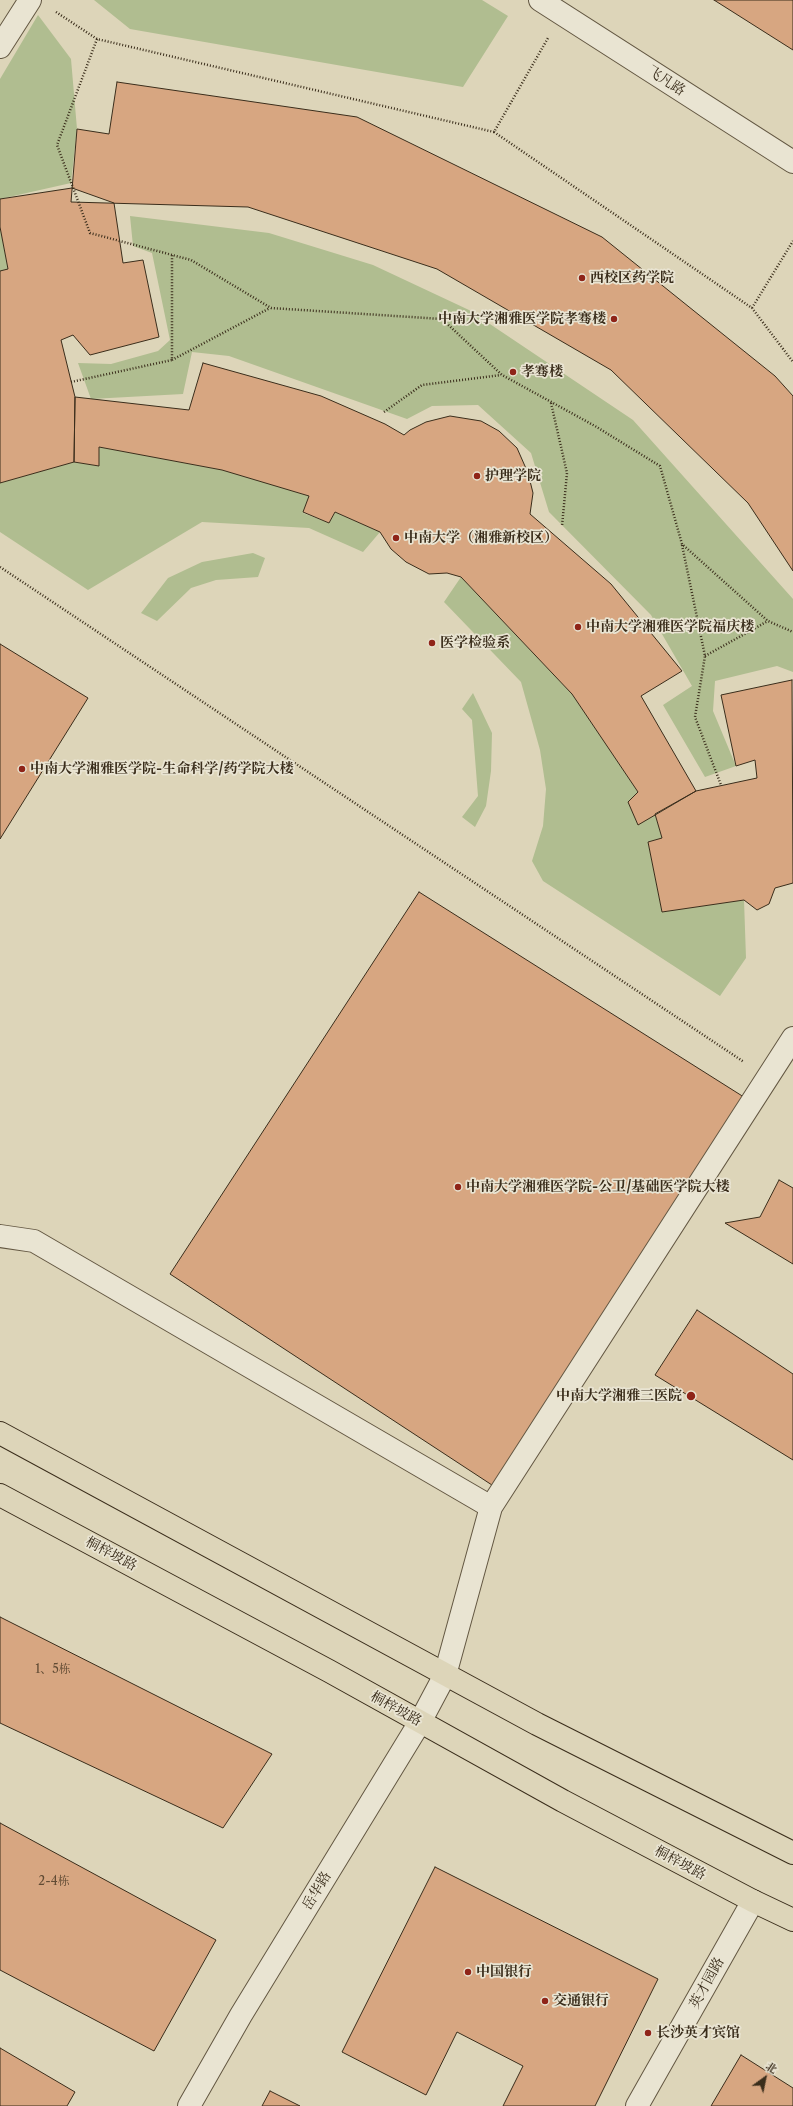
<!DOCTYPE html>
<meta charset="utf-8">
<style>
body{margin:0}
#map{position:relative;width:793px;height:2106px;overflow:hidden;background:#ddd5b9;font-family:"Libre Caslon Text","Noto Serif SC",serif}
canvas{display:block}
.north{position:absolute;left:745px;top:2058px;width:40px;height:40px;-webkit-text-stroke:3px #e9e4d2;paint-order:stroke;rotate:33deg;font-size:11px;font-weight:700;line-height:16px;text-align:center;color:#3a2d1b}
.north::after{content:'';display:block;margin:auto;width:14px;height:18px;background:#3a2d1b;clip-path:polygon(50% 0,100% 100%,50% 72%,0 100%)}
</style>
<div id="map">
<canvas width="793" height="2106"></canvas>
<div class="north">北</div>
</div>
<script>
const ctx = document.querySelector('canvas').getContext('2d');
ctx.lineJoin = 'round';
function paint(path, color) {
  ctx.fillStyle = color;
  ctx.fill(path, 'evenodd');
}
function shape(rows) {
  const path = new Path2D();
  for (const r of rows) {
    path.moveTo(r[0], r[1]);
    for (let i = 2; i < r.length; i += 2) path.lineTo(r[i], r[i + 1]);
  }
  return path;
}
function trace(path, color, width, dash) {
  ctx.strokeStyle = color;
  ctx.lineWidth = width;
  ctx.lineCap = dash ? 'butt' : 'round';
  ctx.setLineDash(dash || []);
  ctx.stroke(path);
}
function drawText(font, color, halo, rows, align = 'center') {
  ctx.font = font + ' "Libre Caslon Text","Noto Serif SC",serif';
  ctx.lineWidth = 3.5;
  ctx.setLineDash([]);
  ctx.textBaseline = 'middle';
  ctx.strokeStyle = halo;
  ctx.fillStyle = color;
  for (const [text, x, y, turn = 0] of rows) {
    ctx.save();
    ctx.translate(x, y);
    ctx.rotate((+turn || 0) * Math.PI / 180);
    ctx.textAlign = isNaN(turn) ? turn : align;
    if (halo) ctx.strokeText(text, 0, 0);
    ctx.fillText(text, 0, 0);
    ctx.restore();
  }
}
const green = shape([
 [94,0,482,0,508,16,463,87,130,29],
 [38,15,71,59,77,129,71,183,0,199,0,79],
 [130,216,269,233,373,265,469,310,633,420,793,599,793,672,777,666,715,681,713,711,736,766,705,777,663,705,692,686,651,615,549,512,531,453,478,405,432,406,407,419,229,356,192,352,183,394,91,399,78,363,111,364,158,351,170,340,152,253,133,246],
 [0,227,8,269,0,271],
 [99,447,222,470,280,487,309,496,303,513,329,523,335,512,380,532,363,552,309,528,202,522,88,590,0,532,0,483,74,462,99,466],
 [253,553,265,558,258,577,216,580,191,588,157,621,141,613,168,578,202,562],
 [461,577,572,694,638,792,628,802,638,824,655,814,662,838,648,842,662,912,744,900,746,958,720,996,543,881,532,861,543,826,546,789,540,750,521,682,444,602],
 [473,693,492,733,491,771,486,806,475,827,462,817,478,796,472,720,462,709]
]);
const building = shape([
 [714,0,793,0,793,50,714,0],
 [117,82,357,117,602,237,775,376,793,396,793,571,748,503,611,370,437,269,248,207,71,202,77,129,109,134,117,82],
 [72,188,114,203,123,263,143,260,159,337,90,355,73,335,61,340,75,397,74,462,0,483,0,271,8,269,0,227,0,199,72,188],
 [203,363,321,396,385,424,404,435,410,430,426,422,450,416,481,421,499,431,517,448,528,473,533,493,530,514,611,584,682,671,641,696,696,791,638,825,628,802,638,792,572,694,461,577,447,573,429,574,406,562,391,549,380,532,335,512,329,523,303,512,309,496,222,470,99,447,99,466,74,462,75,397,189,410,203,363],
 [0,644,88,698,0,839,0,644],
 [792,680,793,883,775,888,769,904,757,910,744,900,662,912,648,842,662,838,655,814,696,791,757,778,755,760,736,766,721,695,792,680],
 [419,892,747,1099,495,1487,170,1274,419,892],
 [779,1180,793,1188,793,1264,725,1223,760,1217,779,1180],
 [697,1310,793,1374,793,1460,655,1375,697,1310],
 [0,1617,272,1754,223,1828,0,1723,0,1617],
 [0,1823,216,1940,154,2051,0,1970,0,1823],
 [435,1867,658,1979,595,2106,503,2106,523,2066,457,2032,426,2095,342,2052,435,1867],
 [0,2048,75,2092,67,2106,0,2106,0,2048],
 [741,2055,793,2088,793,2106,711,2106,741,2055],
 [270,2091,300,2106,262,2106,270,2091]
]);
const path = shape([
 [56,12,97,39,494,132,548,38],
 [97,39,57,145,90,233,191,260,271,308,442,319,502,375,595,426,660,466,682,544,768,621,793,632],
 [494,132,752,308,793,362],
 [752,308,793,241],
 [172,360,270,308],
 [71,382,172,360,172,255],
 [551,403,567,473,562,526],
 [384,412,422,385,501,375],
 [682,545,705,656,695,717,721,785],
 [0,567,744,1062],
 [705,656,768,621]
]);
const minor = shape([
 [540,0,793,162],
 [0,47,30,0],
 [0,1236,34,1241,491,1507],
 [445,1675,491,1507,793,1038],
 [637,2106,753,1901]
]);
const tertiary = shape([
 [189,2106,241,2015,420,1722,445,1675]
]);
const primary = shape([
 [0,1433,537,1724,793,1853],
 [0,1495,329,1671,563,1801,753,1901,793,1920]
]);
const markers = [
 [582,278,4,"#8f2418"],
 [614,319,4,"#8f2418"],
 [513,372,4,"#8f2418"],
 [477,476,4,"#8f2418"],
 [396,538,4,"#8f2418"],
 [578,627,4,"#8f2418"],
 [432,643,4,"#8f2418"],
 [22,769,4,"#8f2418"],
 [458,1187,4,"#8f2418"],
 [691,1396,5,"#8f2418"],
 [468,1972,4,"#8f2418"],
 [545,2001,4,"#8f2418"],
 [648,2033,4,"#8f2418"]
];
const numberNames = [
 ["1、5栋",53,1670],
 ["2-4栋",54,1882]
];
const streetNames = [
 ["飞凡路",666,81,33],
 ["桐梓坡路",111,1554,28],
 ["桐梓坡路",396,1709,29],
 ["桐梓坡路",680,1863,28],
 ["岳华路",317,1891,-59],
 ["英才园路",707,1983,-61]
];
const poiNames = [
 ["西校区药学院",590,278],
 ["中南大学湘雅医学院孝骞楼",606,319,"right"],
 ["孝骞楼",521,372],
 ["护理学院",485,476],
 ["中南大学（湘雅新校区）",404,538],
 ["中南大学湘雅医学院福庆楼",586,627],
 ["医学检验系",440,643],
 ["中南大学湘雅医学院-生命科学/药学院大楼",30,769],
 ["中南大学湘雅医学院-公卫/基础医学院大楼",466,1187],
 ["中南大学湘雅三医院",682,1396,"right"],
 ["中国银行",476,1972],
 ["交通银行",553,2001],
 ["长沙英才宾馆",656,2033]
];
paint(green, '#b0bd90');
paint(building, '#d7a681');
trace(building, '#3a2d1b', 1);
trace(minor, '#635742', 24);
trace(tertiary, '#635742', 24);
trace(primary, '#3a2d1b', 24);
trace(path, '#3a2d1b', 2.5, [1, 2]);
trace(minor, '#e9e4d2', 22);
trace(tertiary, '#e9e4d2', 22);
trace(primary, '#ddd5b9', 22);
for (const [x, y, r, color] of markers) {
  const dot = new Path2D();
  dot.arc(x, y, r, 0, 2 * Math.PI);
  ctx.fillStyle = color;
  ctx.fill(dot);
  trace(dot, '#e9e4d2', 1.5);
}
drawText('12px', '#614b34', null, numberNames);
drawText('14px', '#3a2d1b', '#e9e4d2', streetNames);
drawText('bold 14px', '#3a2d1b', '#e9e4d2', poiNames, 'left');
</script>
